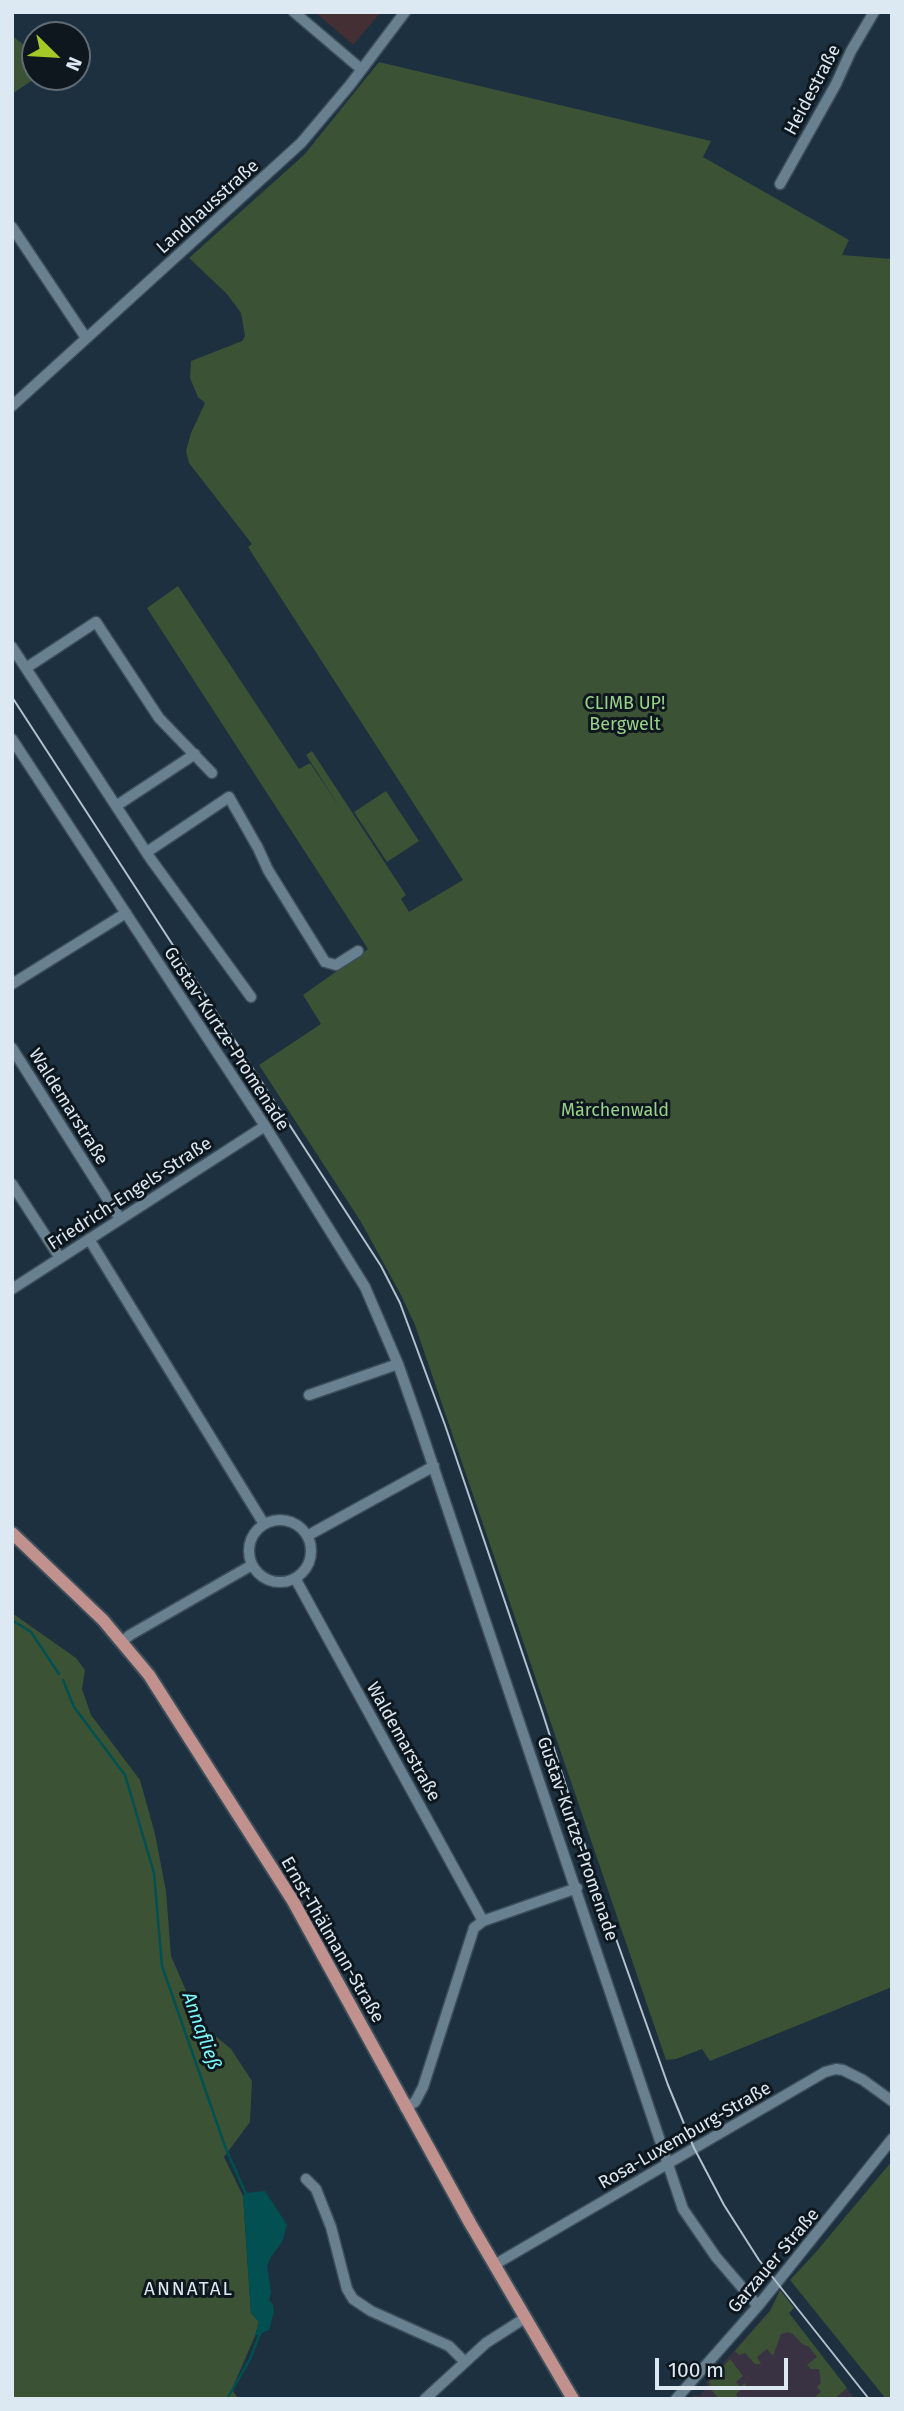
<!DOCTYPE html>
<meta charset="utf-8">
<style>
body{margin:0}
#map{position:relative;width:904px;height:2411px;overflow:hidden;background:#1c303f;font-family:"Fira Sans",sans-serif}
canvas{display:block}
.frame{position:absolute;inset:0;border:14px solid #dce8f2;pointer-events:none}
.north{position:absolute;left:21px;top:21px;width:70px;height:70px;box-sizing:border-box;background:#0e171e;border:2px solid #606b73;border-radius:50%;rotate:114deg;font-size:19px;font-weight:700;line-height:28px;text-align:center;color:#dce8f2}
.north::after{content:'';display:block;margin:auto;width:24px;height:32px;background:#a4c825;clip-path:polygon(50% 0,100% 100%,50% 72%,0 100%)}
.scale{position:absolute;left:655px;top:2358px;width:133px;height:32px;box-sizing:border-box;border:4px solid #dce8f2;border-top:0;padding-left:9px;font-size:21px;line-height:24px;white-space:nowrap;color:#dce8f2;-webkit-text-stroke:5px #0e171e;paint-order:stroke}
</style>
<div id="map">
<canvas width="904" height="2411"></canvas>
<div class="frame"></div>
<div class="north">N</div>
<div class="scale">100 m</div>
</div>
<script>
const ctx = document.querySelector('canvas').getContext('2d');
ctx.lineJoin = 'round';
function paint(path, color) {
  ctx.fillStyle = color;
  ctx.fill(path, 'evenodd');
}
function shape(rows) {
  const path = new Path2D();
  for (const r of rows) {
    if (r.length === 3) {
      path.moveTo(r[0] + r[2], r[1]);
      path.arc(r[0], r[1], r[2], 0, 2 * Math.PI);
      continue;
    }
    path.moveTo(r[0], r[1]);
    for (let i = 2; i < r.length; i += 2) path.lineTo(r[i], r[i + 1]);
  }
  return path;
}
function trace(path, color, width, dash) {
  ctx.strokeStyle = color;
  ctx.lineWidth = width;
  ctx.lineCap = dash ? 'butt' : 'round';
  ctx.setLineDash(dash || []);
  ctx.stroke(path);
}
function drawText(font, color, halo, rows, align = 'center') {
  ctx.font = font + ' "Fira Sans",sans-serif';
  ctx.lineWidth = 6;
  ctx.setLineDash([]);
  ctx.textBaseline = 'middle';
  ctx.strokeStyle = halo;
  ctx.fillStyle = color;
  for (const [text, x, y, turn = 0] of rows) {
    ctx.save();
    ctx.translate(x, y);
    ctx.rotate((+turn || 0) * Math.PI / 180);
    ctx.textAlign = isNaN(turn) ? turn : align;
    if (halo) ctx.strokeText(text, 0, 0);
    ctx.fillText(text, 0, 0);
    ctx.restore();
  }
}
const commercial = shape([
 [779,2300,855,2399,691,2399,694,2395,700,2396,708,2386,706,2382]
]);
const industrial = shape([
 [315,12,381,12,353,45]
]);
const green = shape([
 [12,36,35,53,35,77,37,77,12,94],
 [379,62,711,141,703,157,849,240,842,255,892,259,892,1987,710,2061,702,2049,676,2059,666,2060,415,1325,401,1295,361,1222,259,1065,321,1024,303,995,368,949,147,608,178,586,299,769,310,763,341,809,306,755,312,751,406,895,401,899,409,912,463,880,248,547,252,544,189,463,186,451,191,433,205,403,198,397,190,378,191,361,242,341,245,336,241,313,227,294,189,258,304,155],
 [386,791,419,841,387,862,354,812],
 [12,1613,76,1658,85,1670,82,1689,91,1715,140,1780,155,1834,166,1891,171,1956,200,2023,231,2049,252,2081,250,2122,224,2157,243,2196,251,2313,259,2322,255,2336,232,2389,238,2399,12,2399],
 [892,2161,892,2399,886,2399,790,2280,816,2252],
 [780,2290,794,2308,789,2313,847,2388,834,2399,815,2397,821,2392,817,2387,821,2383,819,2369,811,2369,807,2365,817,2357,809,2347,801,2343,793,2334,788,2332,781,2334,773,2356,767,2349,757,2357,761,2364,755,2364,745,2353,739,2355,735,2351,770,2311],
 [730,2359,743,2376,736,2382,740,2387,745,2383,746,2385,736,2394,738,2399,719,2399,708,2386,711,2385,709,2382]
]);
const water = shape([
 [265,2191,287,2225,282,2242,271,2257,267,2266,271,2292,269,2300,273,2305,274,2312,269,2330,255,2336,259,2322,251,2313,243,2196,245,2193]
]);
const stream = shape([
 [12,1620,31,1632,59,1674],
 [63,1680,74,1707,125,1775,154,1873,162,1966,226,2149,246,2194],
 [227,2399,250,2359,261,2331]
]);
const minor = shape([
 [294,12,361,69],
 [780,184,836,84,851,51,874,12],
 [12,227,86,338],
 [12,406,301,143,350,85,405,12],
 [12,647,150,858,251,997],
 [26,668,96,622,159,718,212,773],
 [12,739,265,1126,365,1287,398,1364,418,1421,683,2209,716,2257,758,2306],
 [116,806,195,754],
 [147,852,229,797,258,848,268,870,325,962,336,965,358,951],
 [12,984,126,913],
 [12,1048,120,1219],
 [12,1184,60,1258],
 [89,1239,264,1524],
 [12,1289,265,1126],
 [309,1395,398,1364],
 [280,1551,31],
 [307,1536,434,1466],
 [295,1578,483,1921],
 [122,1642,130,1635,252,1565],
 [405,2108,415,2102,423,2087,474,1928,483,1921,577,1888],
 [306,2179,316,2189,331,2227,347,2289,353,2299,371,2311,449,2346,464,2361],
 [494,2265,825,2072,836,2069,843,2070,863,2080,892,2101],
 [425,2399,486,2343,525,2318],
 [676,2399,758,2306,892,2139]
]);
const major = shape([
 [12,1533,103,1620,149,1675,293,1901,470,2223,573,2399]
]);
const tram = shape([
 [12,697,381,1266,400,1303,445,1425,542,1711,603,1902,668,2085,694,2148,724,2205,759,2260,869,2399]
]);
const streetNames = [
 ["Heidestraße",813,90,-62],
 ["Landhausstraße",208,207,-42],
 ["Gustav-Kurtze-Promenade",226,1039,57],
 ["Waldemarstraße",68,1107,58],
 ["Friedrich-Engels-Straße",130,1194,-33],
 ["Waldemarstraße",403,1742,61],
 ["Gustav-Kurtze-Promenade",577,1839,71],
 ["Ernst-Thälmann-Straße",332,1940,60],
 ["Rosa-Luxemburg-Straße",685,2136,-30],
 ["Garzauer Straße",774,2261,-50]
];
const parkNames = [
 ["CLIMB UP!",625,704],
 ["Bergwelt",625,725],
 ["Märchenwald",615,1111]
];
const waterNames = [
 ["Annafließ",201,2031,70]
];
const neighbourhoodNames = [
 ["ANNATAL",189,2290]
];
paint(commercial, '#393242');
paint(industrial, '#432f34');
paint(green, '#3b5234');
paint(water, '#025051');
trace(stream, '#025051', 2.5);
trace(minor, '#3c4e5a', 13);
trace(major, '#3c4e5a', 16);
trace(minor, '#698091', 10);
trace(major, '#c1918d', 12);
trace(tram, '#b3c1cc', 2);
drawText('18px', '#dce8f2', '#0e171e', streetNames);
drawText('18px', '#9ad18a', '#0e171e', parkNames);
drawText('italic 19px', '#7bf9fa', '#0e171e', waterNames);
ctx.letterSpacing = '2px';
drawText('19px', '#dce8f2', '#0e171e', neighbourhoodNames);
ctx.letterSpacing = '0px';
</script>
